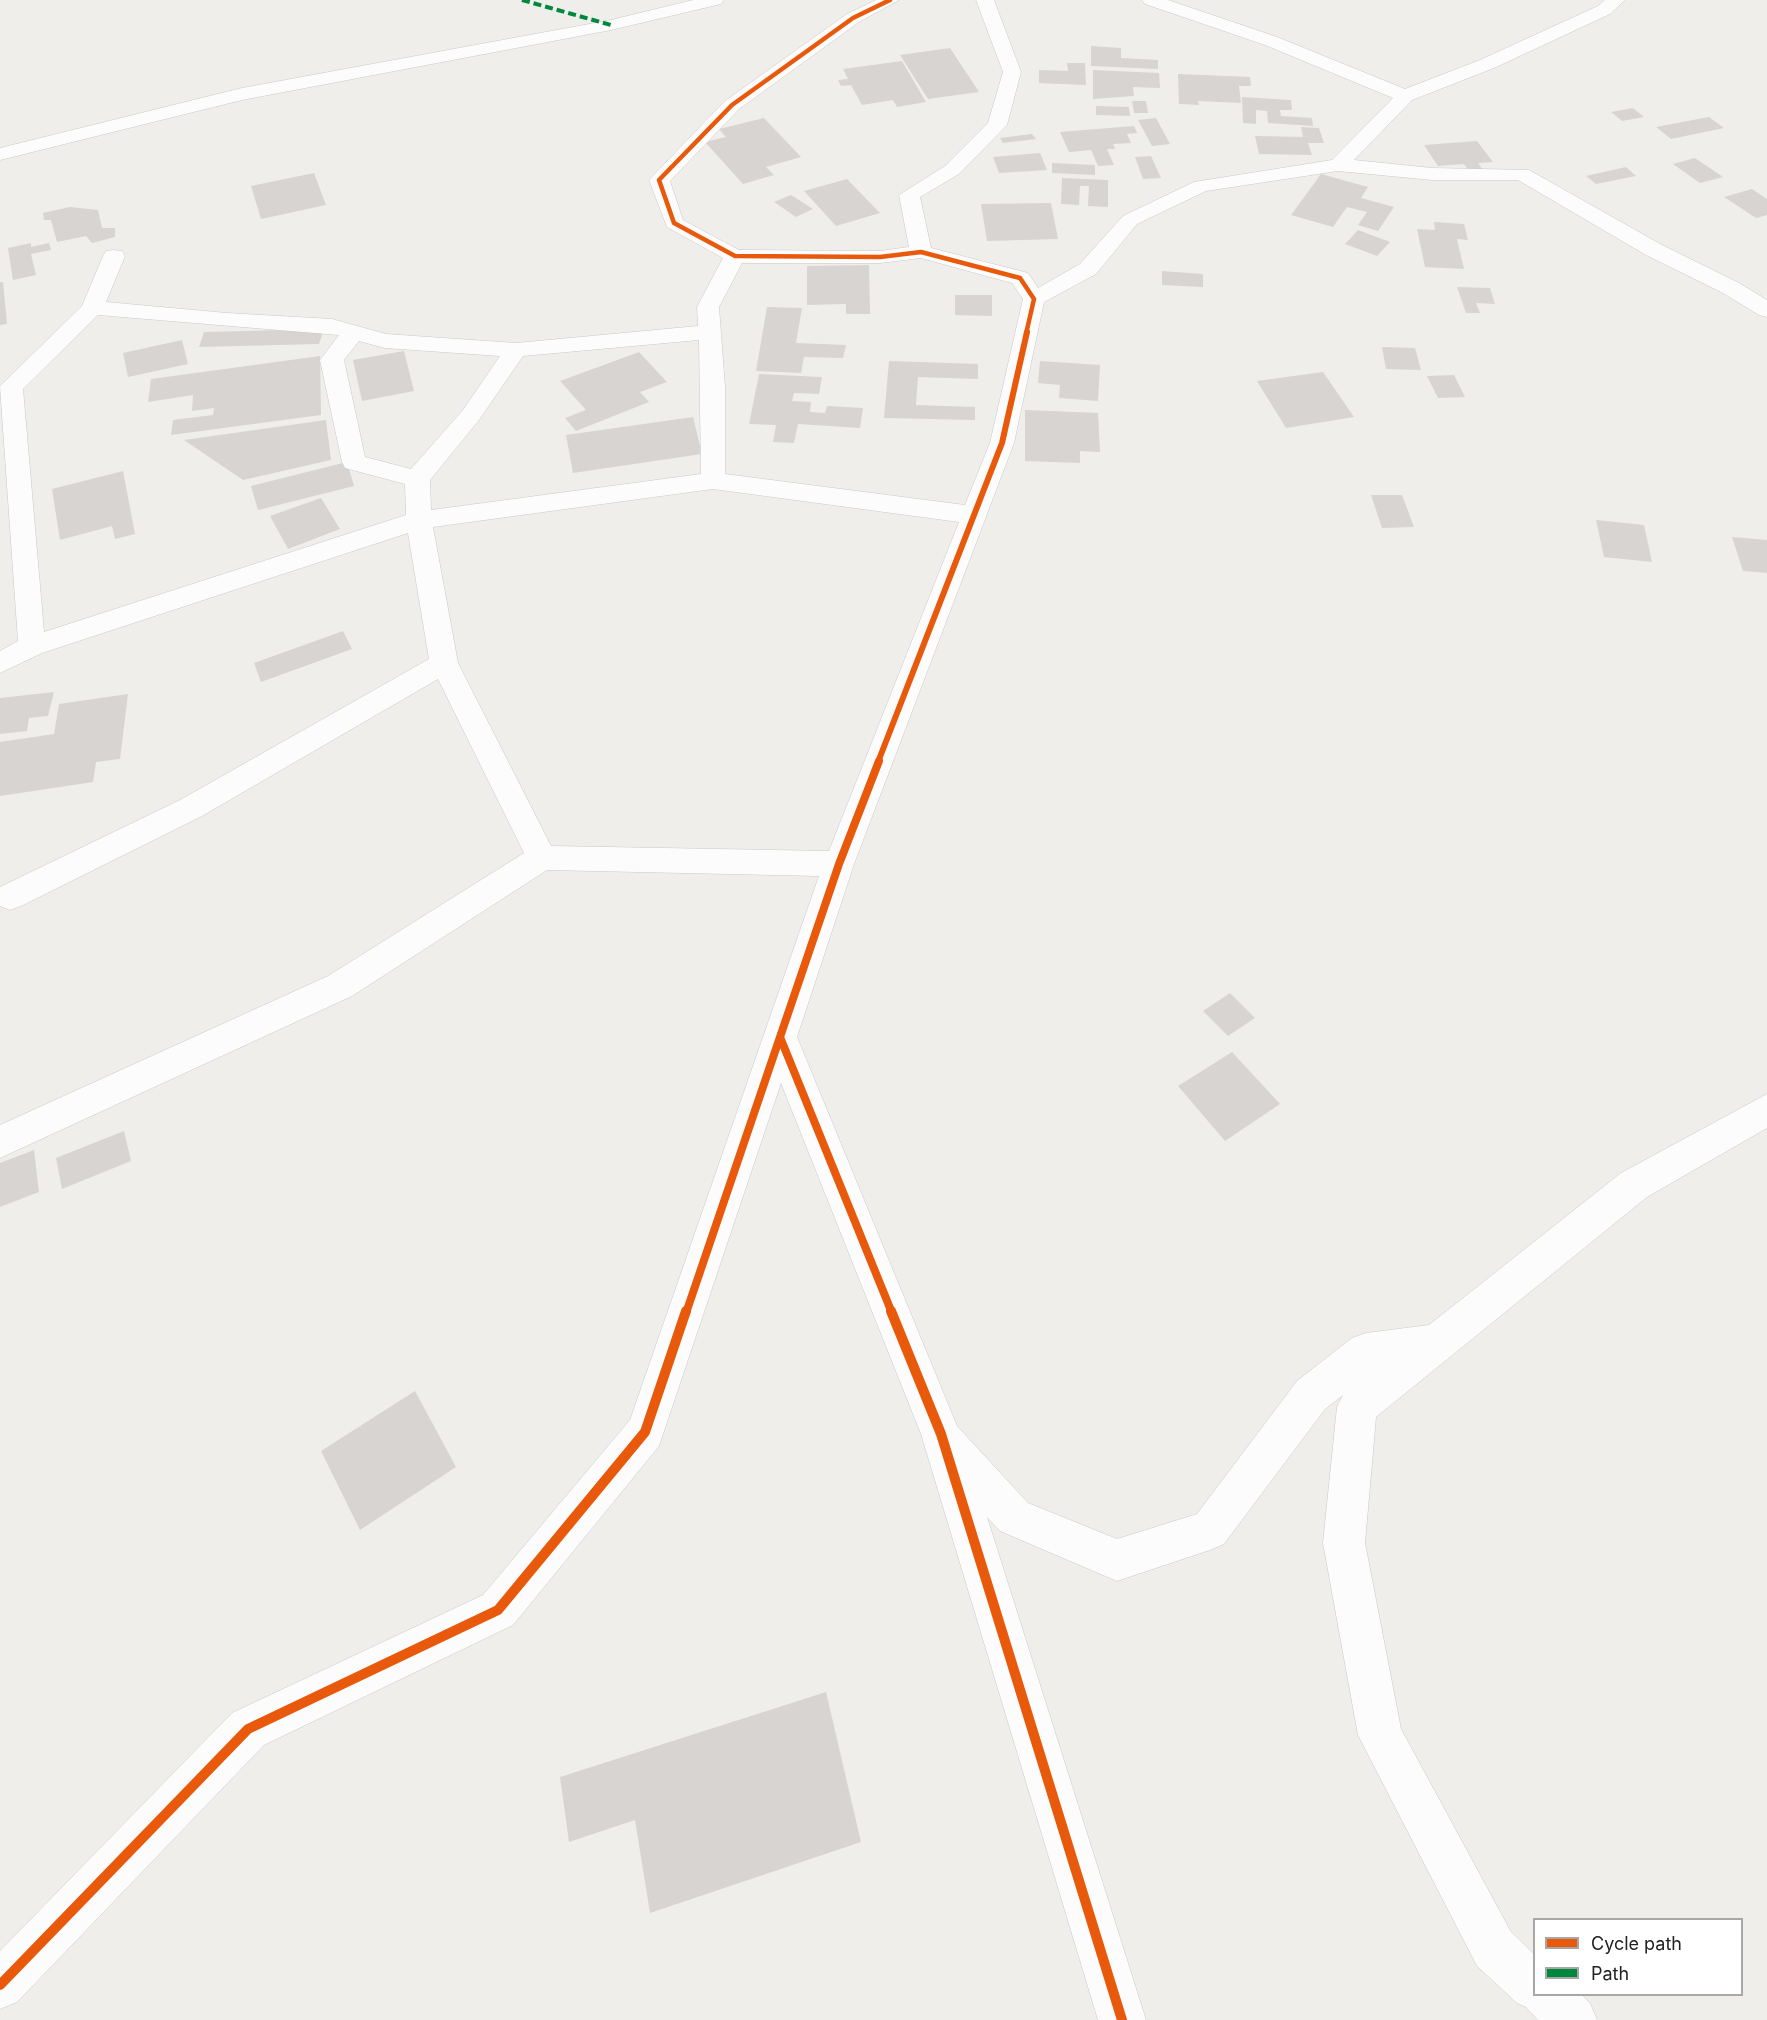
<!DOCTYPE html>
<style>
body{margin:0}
#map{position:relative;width:1767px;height:2020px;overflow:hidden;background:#f0eeeb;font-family:Inter,sans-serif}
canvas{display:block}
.legend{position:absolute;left:1533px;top:1918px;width:210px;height:78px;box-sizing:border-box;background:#fff;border:2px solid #a7a7a7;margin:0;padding:8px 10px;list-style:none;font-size:18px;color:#222}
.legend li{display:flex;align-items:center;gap:12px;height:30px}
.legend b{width:30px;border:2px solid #a7a7a7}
</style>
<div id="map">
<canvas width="1767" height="2020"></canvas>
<ul class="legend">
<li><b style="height:8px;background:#e8590c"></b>Cycle path</li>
<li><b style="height:8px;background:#00873e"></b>Path</li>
</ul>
</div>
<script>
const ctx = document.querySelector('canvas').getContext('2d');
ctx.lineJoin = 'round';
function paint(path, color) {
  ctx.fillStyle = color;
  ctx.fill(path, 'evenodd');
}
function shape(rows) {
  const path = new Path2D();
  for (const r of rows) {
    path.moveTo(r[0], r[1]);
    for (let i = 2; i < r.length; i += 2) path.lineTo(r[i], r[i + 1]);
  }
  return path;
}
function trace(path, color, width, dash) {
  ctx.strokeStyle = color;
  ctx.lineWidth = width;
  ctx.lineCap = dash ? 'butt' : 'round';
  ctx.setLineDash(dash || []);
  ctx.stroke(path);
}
const building = shape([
 [1091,46,1121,48,1121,58,1158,60,1158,69,1091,66],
 [950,48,979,92,928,99,900,55],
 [902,61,926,102,897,107,893,100,862,105,851,85,841,86,838,80,848,79,843,69],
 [1067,63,1085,63,1086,85,1039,83,1039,70,1068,71],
 [1093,70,1159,73,1160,88,1133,87,1134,96,1093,99],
 [1178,74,1250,77,1251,86,1239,86,1241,103,1198,101,1199,105,1179,104],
 [1242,97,1291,100,1292,110,1280,110,1281,116,1312,118,1313,126,1268,123,1267,111,1256,110,1256,124,1243,123],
 [1132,101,1146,101,1148,113,1134,113],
 [1096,106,1129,107,1130,116,1096,115],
 [1633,108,1644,117,1622,121,1611,112],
 [1709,117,1724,128,1671,139,1656,127],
 [764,118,801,157,766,167,774,175,743,184,705,142,726,137,719,129],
 [1156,118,1170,144,1152,146,1138,120],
 [1134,126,1137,133,1127,134,1131,143,1113,144,1115,149,1107,149,1114,165,1098,166,1091,150,1069,152,1060,132],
 [1301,127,1319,128,1324,143,1308,143,1312,155,1259,154,1255,136,1303,137],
 [1032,134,1036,139,1003,143,1000,138],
 [1477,141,1493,162,1478,163,1483,170,1469,171,1464,164,1438,166,1424,145],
 [1040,153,1047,170,999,173,993,157],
 [1151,156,1161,178,1143,179,1135,157],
 [1695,158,1723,177,1700,183,1673,164],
 [1052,163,1095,165,1095,175,1052,173],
 [1626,167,1636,176,1596,184,1586,176],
 [314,173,326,205,261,219,251,186],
 [1321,174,1368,187,1361,198,1394,207,1378,231,1358,225,1367,212,1347,207,1333,227,1291,215],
 [1062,178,1108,180,1108,207,1088,206,1089,186,1080,186,1079,205,1061,204],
 [847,179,880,213,836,226,804,191],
 [1752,189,1767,199,1767,215,1756,218,1724,197],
 [791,195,813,209,796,217,774,202],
 [1051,203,1058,239,987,241,981,204],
 [70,207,98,210,102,228,115,228,115,237,92,243,86,236,57,242,51,220,44,220,43,213],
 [1434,222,1464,224,1468,240,1457,239,1464,269,1425,267,1417,229,1435,230],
 [1358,230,1390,242,1377,256,1345,244],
 [31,243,31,247,49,243,51,250,31,254,36,275,13,280,8,248],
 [869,265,870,314,846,314,846,304,807,305,807,266],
 [1162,271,1203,274,1203,287,1162,285],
 [0,282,3,282,7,324,0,325],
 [1457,287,1490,288,1495,304,1476,303,1480,313,1466,313],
 [955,295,992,295,992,316,955,315],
 [767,307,802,308,796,343,846,345,843,358,804,357,801,373,756,371],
 [324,329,319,344,199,347,204,332],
 [182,340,188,364,128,377,123,353],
 [1382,347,1415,348,1421,370,1386,369],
 [404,351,414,391,362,401,353,360],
 [639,352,667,382,640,392,649,402,576,431,565,418,586,410,560,381],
 [320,356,321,415,171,435,173,420,213,415,214,408,192,411,193,395,148,402,151,379],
 [889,361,978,364,978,379,918,377,916,405,975,407,975,420,884,418],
 [1040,361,1100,365,1098,401,1059,398,1060,385,1038,383],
 [1323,372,1354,417,1286,428,1257,381],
 [759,374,822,377,819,394,794,393,792,401,811,402,810,412,825,413,827,406,863,408,860,428,798,424,794,443,773,442,776,425,749,424],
 [1454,375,1465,397,1438,398,1427,376],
 [1025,410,1098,413,1100,452,1080,451,1080,463,1025,461],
 [693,417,702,454,573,473,566,435],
 [326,420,331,460,243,480,184,440],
 [347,462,354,486,258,510,251,486],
 [123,471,135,534,115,539,112,526,60,540,52,489],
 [1371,495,1402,495,1414,527,1382,528],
 [321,498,340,529,288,549,270,516],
 [1596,520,1644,525,1652,562,1604,557],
 [1732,537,1767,540,1767,573,1743,571],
 [343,631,352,649,261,682,254,663],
 [54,692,48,716,29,718,27,731,0,734,0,698],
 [128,694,120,759,96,762,93,782,0,796,0,742,54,734,59,704],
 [1230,993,1255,1018,1228,1036,1203,1011],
 [1232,1052,1280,1104,1225,1141,1178,1086],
 [124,1131,131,1161,62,1189,56,1158],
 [34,1150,39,1192,0,1207,0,1163],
 [415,1391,456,1467,360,1530,321,1451],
 [826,1692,861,1842,650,1913,635,1820,569,1842,560,1777]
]);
const street = shape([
 [693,0,724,0,721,4,611,30,242,100,0,160,0,148,242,88,611,20,693,0],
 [876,0,899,0,859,22,739,109,670,181,683,220,739,250,880,251,909,247,899,195,945,166,988,123,1003,72,976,0,994,0,1021,72,1007,125,959,174,920,197,931,248,1028,273,1038,288,1080,264,1123,216,1194,182,1332,160,1393,98,1265,45,1145,4,1142,0,1168,0,1277,37,1405,89,1480,60,1598,6,1605,0,1625,0,1610,14,1494,68,1412,100,1354,160,1432,168,1529,170,1662,245,1739,283,1767,300,1767,317,1759,315,1723,293,1646,255,1518,180,1432,180,1338,171,1206,191,1137,224,1096,274,1044,302,1014,443,854,864,797,1037,957,1426,1028,1503,1117,1539,1197,1514,1297,1381,1352,1338,1366,1333,1429,1325,1621,1173,1767,1094,1767,1128,1647,1197,1376,1417,1365,1543,1401,1729,1511,1932,1534,1954,1534,1994,1581,1994,1590,2003,1597,2020,1538,2020,1526,2007,1517,2003,1477,1966,1358,1735,1323,1543,1337,1407,1343,1395,1325,1409,1224,1544,1210,1550,1117,1581,1000,1531,987,1517,1146,2020,1098,2020,921,1434,781,1083,659,1446,513,1625,264,1745,17,2002,0,2009,0,1951,232,1713,483,1595,630,1420,819,876,547,870,352,996,0,1158,0,1125,328,976,524,853,438,679,202,816,21,906,10,910,0,906,0,887,180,800,429,659,408,533,42,653,0,673,0,651,18,641,0,386,82,306,103,256,106,251,114,250,122,251,125,256,106,302,227,313,332,319,386,334,516,343,698,326,697,307,723,258,667,227,649,180,725,101,847,14,876,0],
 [921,258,1012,283,1023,299,990,443,965,505,725,474,725,387,719,307,742,263,880,263,921,258],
 [98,315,339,335,320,360,342,462,345,468,405,484,406,515,44,632,23,389,98,315],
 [699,340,701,474,431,510,430,480,479,420,523,356,699,340],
 [359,341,385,348,500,356,463,410,411,469,365,457,344,360,359,341],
 [713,489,959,522,829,851,551,846,458,663,433,527,713,489]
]);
const quiet = shape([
 [522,0,611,25]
]);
const cyclewayFar3 = shape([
 [890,0,853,18,732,105,659,180,674,223,735,256,880,257,921,252,1020,278,1034,299,1026,334]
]);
const cyclewayFar2 = shape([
 [878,762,1002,443,1027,332]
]);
const cyclewayFar1 = shape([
 [879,761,839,864,780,1037,892,1313],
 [686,1313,780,1037]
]);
const cycleway = shape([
 [891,1311,941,1434,1122,2020],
 [0,1985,248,1729,498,1610,645,1432,686,1311]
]);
paint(building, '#d7d4d2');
trace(street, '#c9c8c7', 1);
paint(street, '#fdfcfc');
trace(quiet, '#00873e', 4, [8, 4]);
trace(cyclewayFar3, '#e8590c', 4.5);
trace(cyclewayFar2, '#e8590c', 6);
trace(cyclewayFar1, '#e8590c', 8);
trace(cycleway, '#e8590c', 10);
</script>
